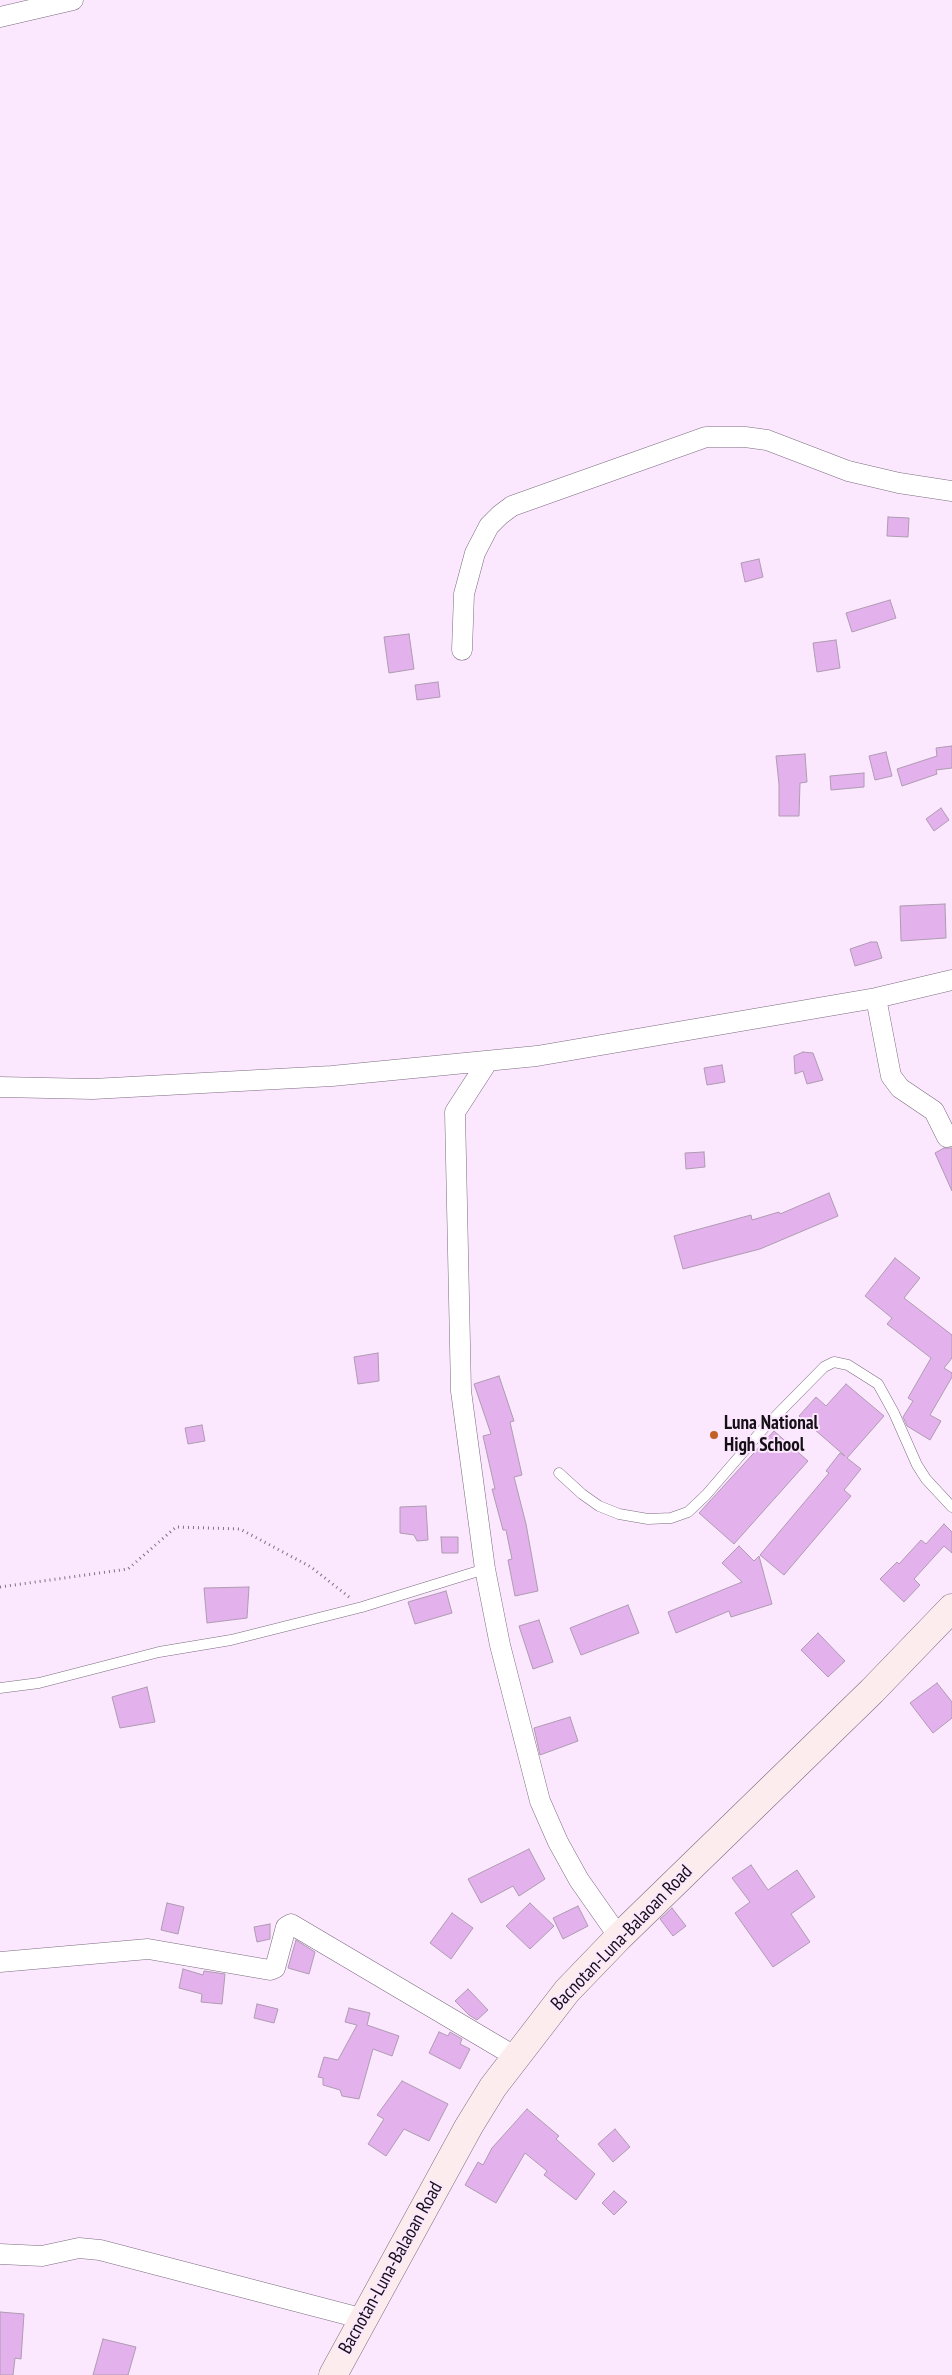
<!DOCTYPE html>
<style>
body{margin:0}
canvas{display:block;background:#fbe7fe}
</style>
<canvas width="952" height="2375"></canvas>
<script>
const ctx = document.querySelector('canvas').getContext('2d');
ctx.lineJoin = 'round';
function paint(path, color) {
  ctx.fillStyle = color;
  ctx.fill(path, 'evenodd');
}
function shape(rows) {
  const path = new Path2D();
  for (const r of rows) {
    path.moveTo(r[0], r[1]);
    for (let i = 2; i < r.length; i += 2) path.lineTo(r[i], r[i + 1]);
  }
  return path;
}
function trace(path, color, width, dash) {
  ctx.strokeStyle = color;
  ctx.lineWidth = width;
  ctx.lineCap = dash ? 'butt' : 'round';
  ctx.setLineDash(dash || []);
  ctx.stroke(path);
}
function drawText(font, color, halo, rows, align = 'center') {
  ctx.font = font + ' "PT Sans Narrow",sans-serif';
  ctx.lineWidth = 4;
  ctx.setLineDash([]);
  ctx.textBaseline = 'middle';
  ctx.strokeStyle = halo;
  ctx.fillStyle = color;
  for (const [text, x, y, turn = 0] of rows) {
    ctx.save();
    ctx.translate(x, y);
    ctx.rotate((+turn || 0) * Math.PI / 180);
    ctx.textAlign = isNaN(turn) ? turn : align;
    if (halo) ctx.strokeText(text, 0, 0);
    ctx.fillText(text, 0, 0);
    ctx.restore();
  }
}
const building = shape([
 [888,517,909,518,908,537,887,536,888,517],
 [759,559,763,577,745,582,741,563,759,559],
 [890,600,896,618,852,632,846,613,890,600],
 [409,634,414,669,389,673,384,637,409,634],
 [836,640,840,668,817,672,813,643,836,640],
 [438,682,440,697,417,700,415,685,438,682],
 [952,746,952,768,936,770,937,774,902,786,897,769,937,756,936,748,952,746],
 [886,752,892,776,875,780,869,756,886,752],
 [805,754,807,782,800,783,799,816,779,816,779,784,776,756,805,754],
 [864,773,864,787,831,790,830,776,864,773],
 [941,808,949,820,934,831,926,819,941,808],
 [945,904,946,938,901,941,900,906,945,904],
 [871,942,877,942,882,958,855,966,850,949,871,942],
 [803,1052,813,1053,823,1080,807,1084,803,1071,795,1074,794,1056,803,1052],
 [722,1065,725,1082,707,1085,704,1068,722,1065],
 [944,1148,952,1148,952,1191,935,1153,944,1148],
 [704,1152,705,1167,686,1169,685,1153,704,1152],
 [829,1193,838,1216,760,1249,683,1269,674,1236,751,1215,752,1220,779,1212,780,1214,829,1193],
 [895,1258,920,1278,904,1298,952,1335,952,1358,944,1368,952,1373,952,1377,930,1415,941,1421,930,1440,907,1426,903,1417,913,1401,908,1398,931,1358,887,1324,892,1318,865,1296,895,1258],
 [378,1353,379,1381,358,1384,354,1357,378,1353],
 [499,1376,514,1421,510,1422,522,1475,514,1477,526,1524,538,1591,515,1596,508,1560,512,1559,506,1530,503,1530,492,1489,495,1489,483,1436,491,1434,474,1384,499,1376],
 [846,1384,884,1416,847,1458,861,1469,844,1490,851,1496,784,1575,760,1555,829,1473,826,1471,840,1453,845,1456,799,1416,816,1397,826,1406,846,1384],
 [202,1425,205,1441,188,1444,185,1428,202,1425],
 [774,1431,808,1461,734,1544,699,1513,774,1431],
 [426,1506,428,1540,417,1541,414,1535,400,1533,400,1507,426,1506],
 [944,1524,952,1532,952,1553,944,1546,914,1579,920,1585,904,1602,880,1579,897,1562,899,1564,921,1540,926,1544,944,1524],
 [441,1537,458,1537,458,1553,442,1553,441,1537],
 [739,1546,754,1561,759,1556,772,1604,731,1617,729,1611,676,1633,668,1612,742,1582,722,1563,739,1546],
 [249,1587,247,1618,207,1623,204,1588,249,1587],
 [446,1591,452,1613,415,1624,408,1602,446,1591],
 [628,1605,639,1633,581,1655,570,1628,628,1605],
 [539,1620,553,1662,533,1669,519,1626,539,1620],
 [818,1633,845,1661,828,1677,801,1650,818,1633],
 [937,1683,952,1702,952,1718,933,1733,910,1703,937,1683],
 [147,1687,155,1722,120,1728,112,1697,147,1687],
 [570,1717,578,1741,540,1755,534,1728,570,1717],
 [529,1849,545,1879,519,1896,513,1886,481,1903,468,1879,529,1849],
 [751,1865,768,1890,797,1870,815,1897,791,1914,810,1942,773,1967,735,1913,750,1902,732,1878,751,1865],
 [167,1903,184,1907,178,1934,161,1930,167,1903],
 [530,1903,554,1926,530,1949,506,1926,530,1903],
 [578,1906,588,1926,563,1939,553,1918,578,1906],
 [672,1908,686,1926,673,1936,660,1919,672,1908],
 [452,1913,473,1928,451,1959,430,1943,452,1913],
 [270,1924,270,1939,257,1942,254,1927,270,1924],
 [296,1940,315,1952,309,1974,288,1968,296,1940],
 [183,1969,203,1975,204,1971,225,1974,222,2004,201,2002,202,1994,179,1988,183,1969],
 [468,1989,488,2010,477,2020,469,2015,455,2001,468,1989],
 [257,2004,278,2009,274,2023,254,2018,257,2004],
 [349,2008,370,2013,367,2025,399,2036,392,2056,373,2049,359,2099,342,2096,340,2090,323,2085,323,2078,318,2077,324,2057,338,2060,357,2025,345,2022,349,2008],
 [439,2032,448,2036,450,2032,462,2039,460,2044,470,2049,460,2069,429,2053,439,2032],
 [402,2081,448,2104,429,2141,404,2129,386,2156,368,2144,384,2119,377,2115,402,2081],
 [527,2109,559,2136,556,2139,595,2174,576,2200,544,2175,547,2171,525,2153,496,2203,465,2185,478,2162,483,2165,492,2148,527,2109],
 [615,2129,630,2147,613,2162,598,2144,615,2129],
 [614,2191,627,2202,614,2215,602,2203,614,2191],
 [0,2312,24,2314,21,2359,15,2358,13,2375,0,2375,0,2312],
 [103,2339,136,2347,128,2375,93,2375,103,2339]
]);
const path = shape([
 [0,1587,128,1569,176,1527,240,1529,311,1567,349,1597]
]);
const service = shape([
 [559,1473,582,1494,599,1506,619,1514,648,1519,671,1518,688,1512,706,1495,763,1429,824,1367,834,1362,848,1365,878,1384,894,1413,917,1465,926,1479,952,1507],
 [0,1688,39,1683,159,1652,231,1640,362,1607,485,1569]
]);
const minor = shape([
 [0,17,73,0],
 [462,650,464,594,475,553,489,526,500,515,512,506,706,437,745,437,767,440,848,471,899,483,952,491],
 [876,998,891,1076,900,1088,934,1111,947,1137],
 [488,1061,455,1112,461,1391,485,1569,500,1645,540,1801,558,1842,579,1880,619,1937],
 [0,1087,93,1089,332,1076,537,1056,876,998,952,980],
 [0,1962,148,1949,270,1970,275,1968,286,1927,291,1924,516,2057],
 [0,2254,42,2256,79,2248,100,2250,364,2319]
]);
const secondary = shape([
 [333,2375,469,2126,493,2087,567,1991,619,1937,872,1691,952,1608]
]);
const markers = [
 [714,1435,5,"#c25f25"]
];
const poiNames = [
 ["Luna National",724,1424],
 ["High School",724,1446]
];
const streetNames = [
 ["Bacnotan-Luna-Balaoan Road",622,1938,-46],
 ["Bacnotan-Luna-Balaoan Road",391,2268,-61]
];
paint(building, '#e3b1ec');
trace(building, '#ae9cb1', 1);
trace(service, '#7c6c7f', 11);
trace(minor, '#7c6c7f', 21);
trace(secondary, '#7c6c7f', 29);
trace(path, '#7e7280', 3, [1, 4]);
trace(service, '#fff', 10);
trace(minor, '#fff', 20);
trace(secondary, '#fceced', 28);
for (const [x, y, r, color] of markers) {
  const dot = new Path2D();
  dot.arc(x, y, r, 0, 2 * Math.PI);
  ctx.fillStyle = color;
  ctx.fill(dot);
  trace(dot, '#fbe7fe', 2);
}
drawText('bold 19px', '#150f16', '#fbe7fe', poiNames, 'left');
drawText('19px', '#150f16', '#fbe7fe', streetNames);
</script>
